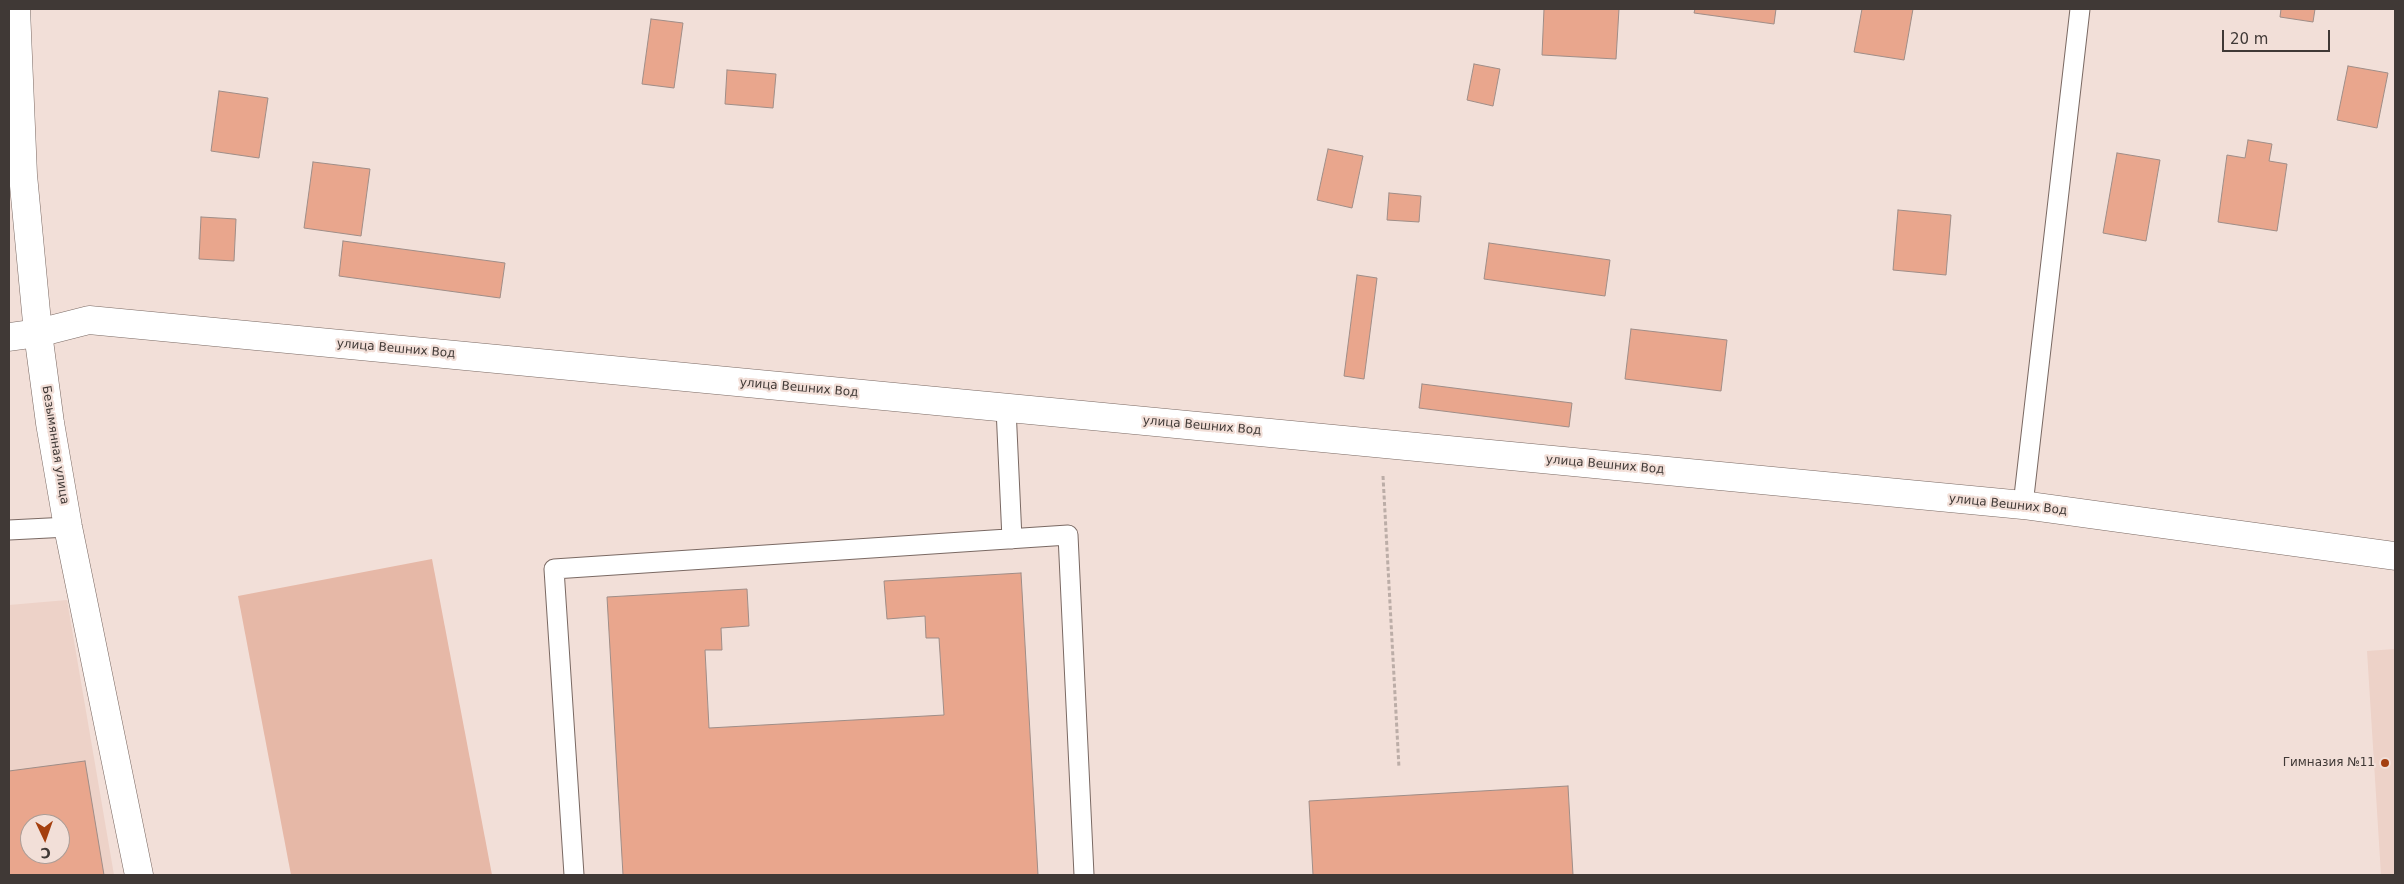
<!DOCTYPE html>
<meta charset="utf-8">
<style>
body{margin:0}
#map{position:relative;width:2404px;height:884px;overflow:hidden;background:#f2dfd8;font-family:"DejaVu Sans",sans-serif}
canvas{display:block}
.frame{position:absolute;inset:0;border:10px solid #403936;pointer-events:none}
.north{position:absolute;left:20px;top:814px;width:50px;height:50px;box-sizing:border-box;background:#f2dfd8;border:1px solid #ab9d97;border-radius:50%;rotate:177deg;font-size:14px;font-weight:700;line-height:20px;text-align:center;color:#403936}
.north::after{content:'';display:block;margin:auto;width:18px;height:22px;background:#a43f0f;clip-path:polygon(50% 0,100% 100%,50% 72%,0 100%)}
.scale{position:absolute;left:2222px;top:30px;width:108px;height:22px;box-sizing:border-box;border:2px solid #403936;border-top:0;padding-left:6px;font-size:15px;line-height:18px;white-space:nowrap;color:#403936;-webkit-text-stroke:4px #f2dfd8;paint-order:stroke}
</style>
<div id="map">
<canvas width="2404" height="884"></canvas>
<div class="frame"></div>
<div class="north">С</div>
<div class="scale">20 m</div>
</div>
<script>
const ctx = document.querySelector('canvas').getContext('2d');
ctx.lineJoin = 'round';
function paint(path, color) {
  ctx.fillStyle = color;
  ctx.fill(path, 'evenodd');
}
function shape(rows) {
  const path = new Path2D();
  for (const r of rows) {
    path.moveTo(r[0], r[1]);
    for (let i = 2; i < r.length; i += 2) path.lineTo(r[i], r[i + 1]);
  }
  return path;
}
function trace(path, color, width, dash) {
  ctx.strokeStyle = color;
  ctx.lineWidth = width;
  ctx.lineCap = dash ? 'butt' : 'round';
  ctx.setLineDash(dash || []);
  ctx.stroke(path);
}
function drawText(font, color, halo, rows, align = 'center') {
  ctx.font = font + ' "DejaVu Sans",sans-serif';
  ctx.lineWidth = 4.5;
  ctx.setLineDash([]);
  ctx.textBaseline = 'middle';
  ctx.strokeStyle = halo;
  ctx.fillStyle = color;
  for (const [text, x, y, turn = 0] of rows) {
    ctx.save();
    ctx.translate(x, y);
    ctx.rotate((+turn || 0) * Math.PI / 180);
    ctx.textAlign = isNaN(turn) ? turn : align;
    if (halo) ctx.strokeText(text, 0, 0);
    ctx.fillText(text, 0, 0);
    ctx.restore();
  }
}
const built = shape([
 [67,600,114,875,9,875,9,605],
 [30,824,60,824,60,854,30,854],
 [2395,649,2395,875,2381,875,2367,651]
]);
const green = shape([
 [432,559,492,875,291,875,238,596]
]);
const building = shape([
 [1544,9,1619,9,1616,59,1542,55,1544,9],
 [1695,9,1776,9,1774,24,1694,13,1695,9],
 [1862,9,1913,9,1904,60,1854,52,1862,9],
 [2281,9,2315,9,2313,22,2280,17,2281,9],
 [651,19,683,23,674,88,642,84,651,19],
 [1474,64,1500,69,1493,106,1467,100,1474,64],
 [2348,66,2388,73,2377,128,2337,120,2348,66],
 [727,70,776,74,773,108,725,104,727,70],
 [219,91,268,98,259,158,211,151,219,91],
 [2248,140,2272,144,2269,161,2287,164,2277,231,2218,222,2227,155,2245,158,2248,140],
 [1328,149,1363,156,1352,208,1317,200,1328,149],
 [2117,153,2160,160,2146,241,2103,233,2117,153],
 [313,162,370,169,361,236,304,228,313,162],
 [1389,193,1421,196,1419,222,1387,220,1389,193],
 [1898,210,1951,215,1946,275,1893,270,1898,210],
 [201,217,236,219,234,261,199,259,201,217],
 [343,241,505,263,500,298,339,276,343,241],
 [1489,243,1610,260,1605,296,1484,279,1489,243],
 [1357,275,1377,278,1364,379,1344,376,1357,275],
 [1631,329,1727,340,1721,391,1625,379,1631,329],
 [1422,384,1572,403,1569,427,1419,408,1422,384],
 [1021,573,1038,875,623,875,607,597,747,589,749,626,721,628,722,650,705,650,709,728,944,715,939,638,926,638,925,616,887,619,884,581,1021,573],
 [85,761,104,875,9,875,9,771,85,761],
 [30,824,60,824,60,854,30,854,30,824],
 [1568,786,1573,875,1313,875,1309,801,1568,786]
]);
const path = shape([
 [1383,476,1399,768]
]);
const lane = shape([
 [1006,408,1012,539],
 [2023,505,2080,9],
 [9,530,68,527],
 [574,875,554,569,1068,535,1084,875]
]);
const street = shape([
 [9,337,38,333,89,320,2023,505,2395,556]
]);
const secondary = shape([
 [16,9,23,175,38,333,50,423,68,527,139,875]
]);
const markers = [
 [2385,763,5,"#a43f0f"]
];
const streetNames = [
 ["улица Вешних Вод",396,349,5],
 ["улица Вешних Вод",799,388,5],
 ["улица Вешних Вод",1202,426,5],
 ["Безымянная улица",55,445,81],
 ["улица Вешних Вод",1605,465,5],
 ["улица Вешних Вод",2008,505,6]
];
const poiNames = [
 ["Гимназия №11",2375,763]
];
paint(built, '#edd2c8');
paint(green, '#e6b8a7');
paint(building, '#e9a68d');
trace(building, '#9f8d87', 1);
trace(lane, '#7a6963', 21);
trace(street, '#7a6963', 29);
trace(secondary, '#7a6963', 29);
trace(path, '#bcada7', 3, [4, 2.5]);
trace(lane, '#fff', 19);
trace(street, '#fff', 28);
trace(secondary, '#fff', 28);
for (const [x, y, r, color] of markers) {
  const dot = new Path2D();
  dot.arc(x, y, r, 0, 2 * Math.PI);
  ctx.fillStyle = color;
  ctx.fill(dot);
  trace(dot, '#f2dfd8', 2);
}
drawText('12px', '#403936', '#f2dfd8', streetNames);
drawText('12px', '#403936', '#f2dfd8', poiNames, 'right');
</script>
